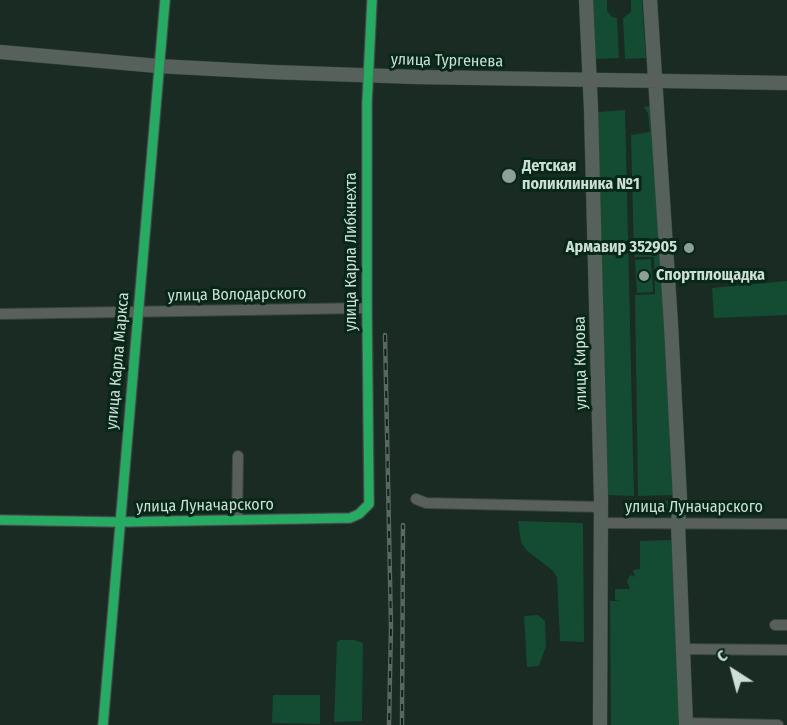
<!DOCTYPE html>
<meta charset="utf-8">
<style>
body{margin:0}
#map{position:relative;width:787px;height:725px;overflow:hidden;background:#192b22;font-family:"Fira Sans Condensed",sans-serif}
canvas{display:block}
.north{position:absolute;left:703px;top:641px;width:60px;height:60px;-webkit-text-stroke:4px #072819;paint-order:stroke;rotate:324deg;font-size:16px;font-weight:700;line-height:24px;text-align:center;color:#cddfd4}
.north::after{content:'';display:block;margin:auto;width:21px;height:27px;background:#cddfd4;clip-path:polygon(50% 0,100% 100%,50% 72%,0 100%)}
</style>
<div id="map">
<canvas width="787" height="725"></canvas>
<div class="north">С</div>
</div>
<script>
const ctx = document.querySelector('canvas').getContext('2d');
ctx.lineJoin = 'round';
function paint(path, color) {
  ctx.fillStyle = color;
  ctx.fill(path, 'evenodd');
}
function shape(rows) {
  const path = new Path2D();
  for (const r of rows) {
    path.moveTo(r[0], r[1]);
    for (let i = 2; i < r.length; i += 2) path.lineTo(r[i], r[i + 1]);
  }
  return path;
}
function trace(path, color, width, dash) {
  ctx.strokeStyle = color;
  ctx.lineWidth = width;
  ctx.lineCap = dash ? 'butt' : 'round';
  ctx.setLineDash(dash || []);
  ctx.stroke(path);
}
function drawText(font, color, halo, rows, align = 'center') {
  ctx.font = font + ' "Fira Sans Condensed",sans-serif';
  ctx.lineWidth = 6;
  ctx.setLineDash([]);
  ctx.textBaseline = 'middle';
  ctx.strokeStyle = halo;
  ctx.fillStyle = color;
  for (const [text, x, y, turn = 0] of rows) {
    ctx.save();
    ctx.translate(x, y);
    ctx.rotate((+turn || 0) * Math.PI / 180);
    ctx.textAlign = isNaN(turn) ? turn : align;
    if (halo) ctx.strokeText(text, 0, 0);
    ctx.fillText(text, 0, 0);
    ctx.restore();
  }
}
const green = shape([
 [592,0,607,0,607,11,612,17,617,18,619,58,595,59],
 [631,0,642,0,646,58,625,59,623,18,631,12],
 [651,106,674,495,638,496,635,295,655,294,654,257,634,257,631,135,650,132,648,113,644,107],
 [625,110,634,496,607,495,598,112],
 [651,259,653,292,637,293,635,260],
 [787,281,787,315,714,318,712,288],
 [640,501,675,501,672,512,643,514],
 [518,521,583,523,584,642,560,641,557,577,552,570,526,550,521,542],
 [673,540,679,725,611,725,610,601,620,601,615,600,615,589,630,589,627,581,629,577,631,575,635,577,633,570,640,569,640,541],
 [538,615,545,621,546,646,539,666,527,667,524,616],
 [340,640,354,640,363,643,362,721,334,722,337,642],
 [273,695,320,695,320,724,272,723]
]);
const minor = shape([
 [0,314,367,308],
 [416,499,426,503,601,507],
 [0,520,119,522,350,518,359,514,369,504,367,308,367,103,372,0],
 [237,520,238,456],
 [601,523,787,524],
 [775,625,787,625],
 [683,649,787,650],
 [686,723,778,725],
 [103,725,165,0]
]);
const major = shape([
 [586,0,591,109,601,498,600,725],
 [650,0,671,325,680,499,678,524,686,725],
 [0,52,158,66,271,72,417,77,787,83]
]);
const rail = shape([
 [385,335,391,627,389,725],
 [402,725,403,525]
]);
const cycleway = shape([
 [0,520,119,522,350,518,359,514,369,504,367,308,367,103,372,0],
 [103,725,165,0]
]);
const markers = [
 [509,176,8,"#8ea096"],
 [689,248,6,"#8ea096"],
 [644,276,6,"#8ea096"]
];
const streetNames = [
 ["улица Тургенева",447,61,1],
 ["улица Карла Либкнехта",352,252,-90],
 ["улица Володарского",237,295,-1],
 ["улица Карла Маркса",118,361,-85],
 ["улица Кирова",581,363,-91],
 ["улица Луначарского",205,506,-1],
 ["улица Луначарского",694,508]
];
const poiNames = [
 ["Детская",522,167],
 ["поликлиника №1",522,185],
 ["Армавир 352905",677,248,"right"],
 ["Спортплощадка",656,276]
];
paint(green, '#134c32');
trace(minor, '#37463e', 12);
trace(major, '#37463e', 15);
trace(minor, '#59605c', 10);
trace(major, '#55615a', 14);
trace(rail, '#5b6661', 4.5);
trace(rail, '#072819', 2, [7]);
trace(cycleway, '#26ab63', 9);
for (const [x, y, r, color] of markers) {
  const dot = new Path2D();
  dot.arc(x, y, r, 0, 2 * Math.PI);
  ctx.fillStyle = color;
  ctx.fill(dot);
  trace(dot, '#072819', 2);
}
drawText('16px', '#cddfd4', '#072819', streetNames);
drawText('bold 16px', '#cddfd4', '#072819', poiNames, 'left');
</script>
